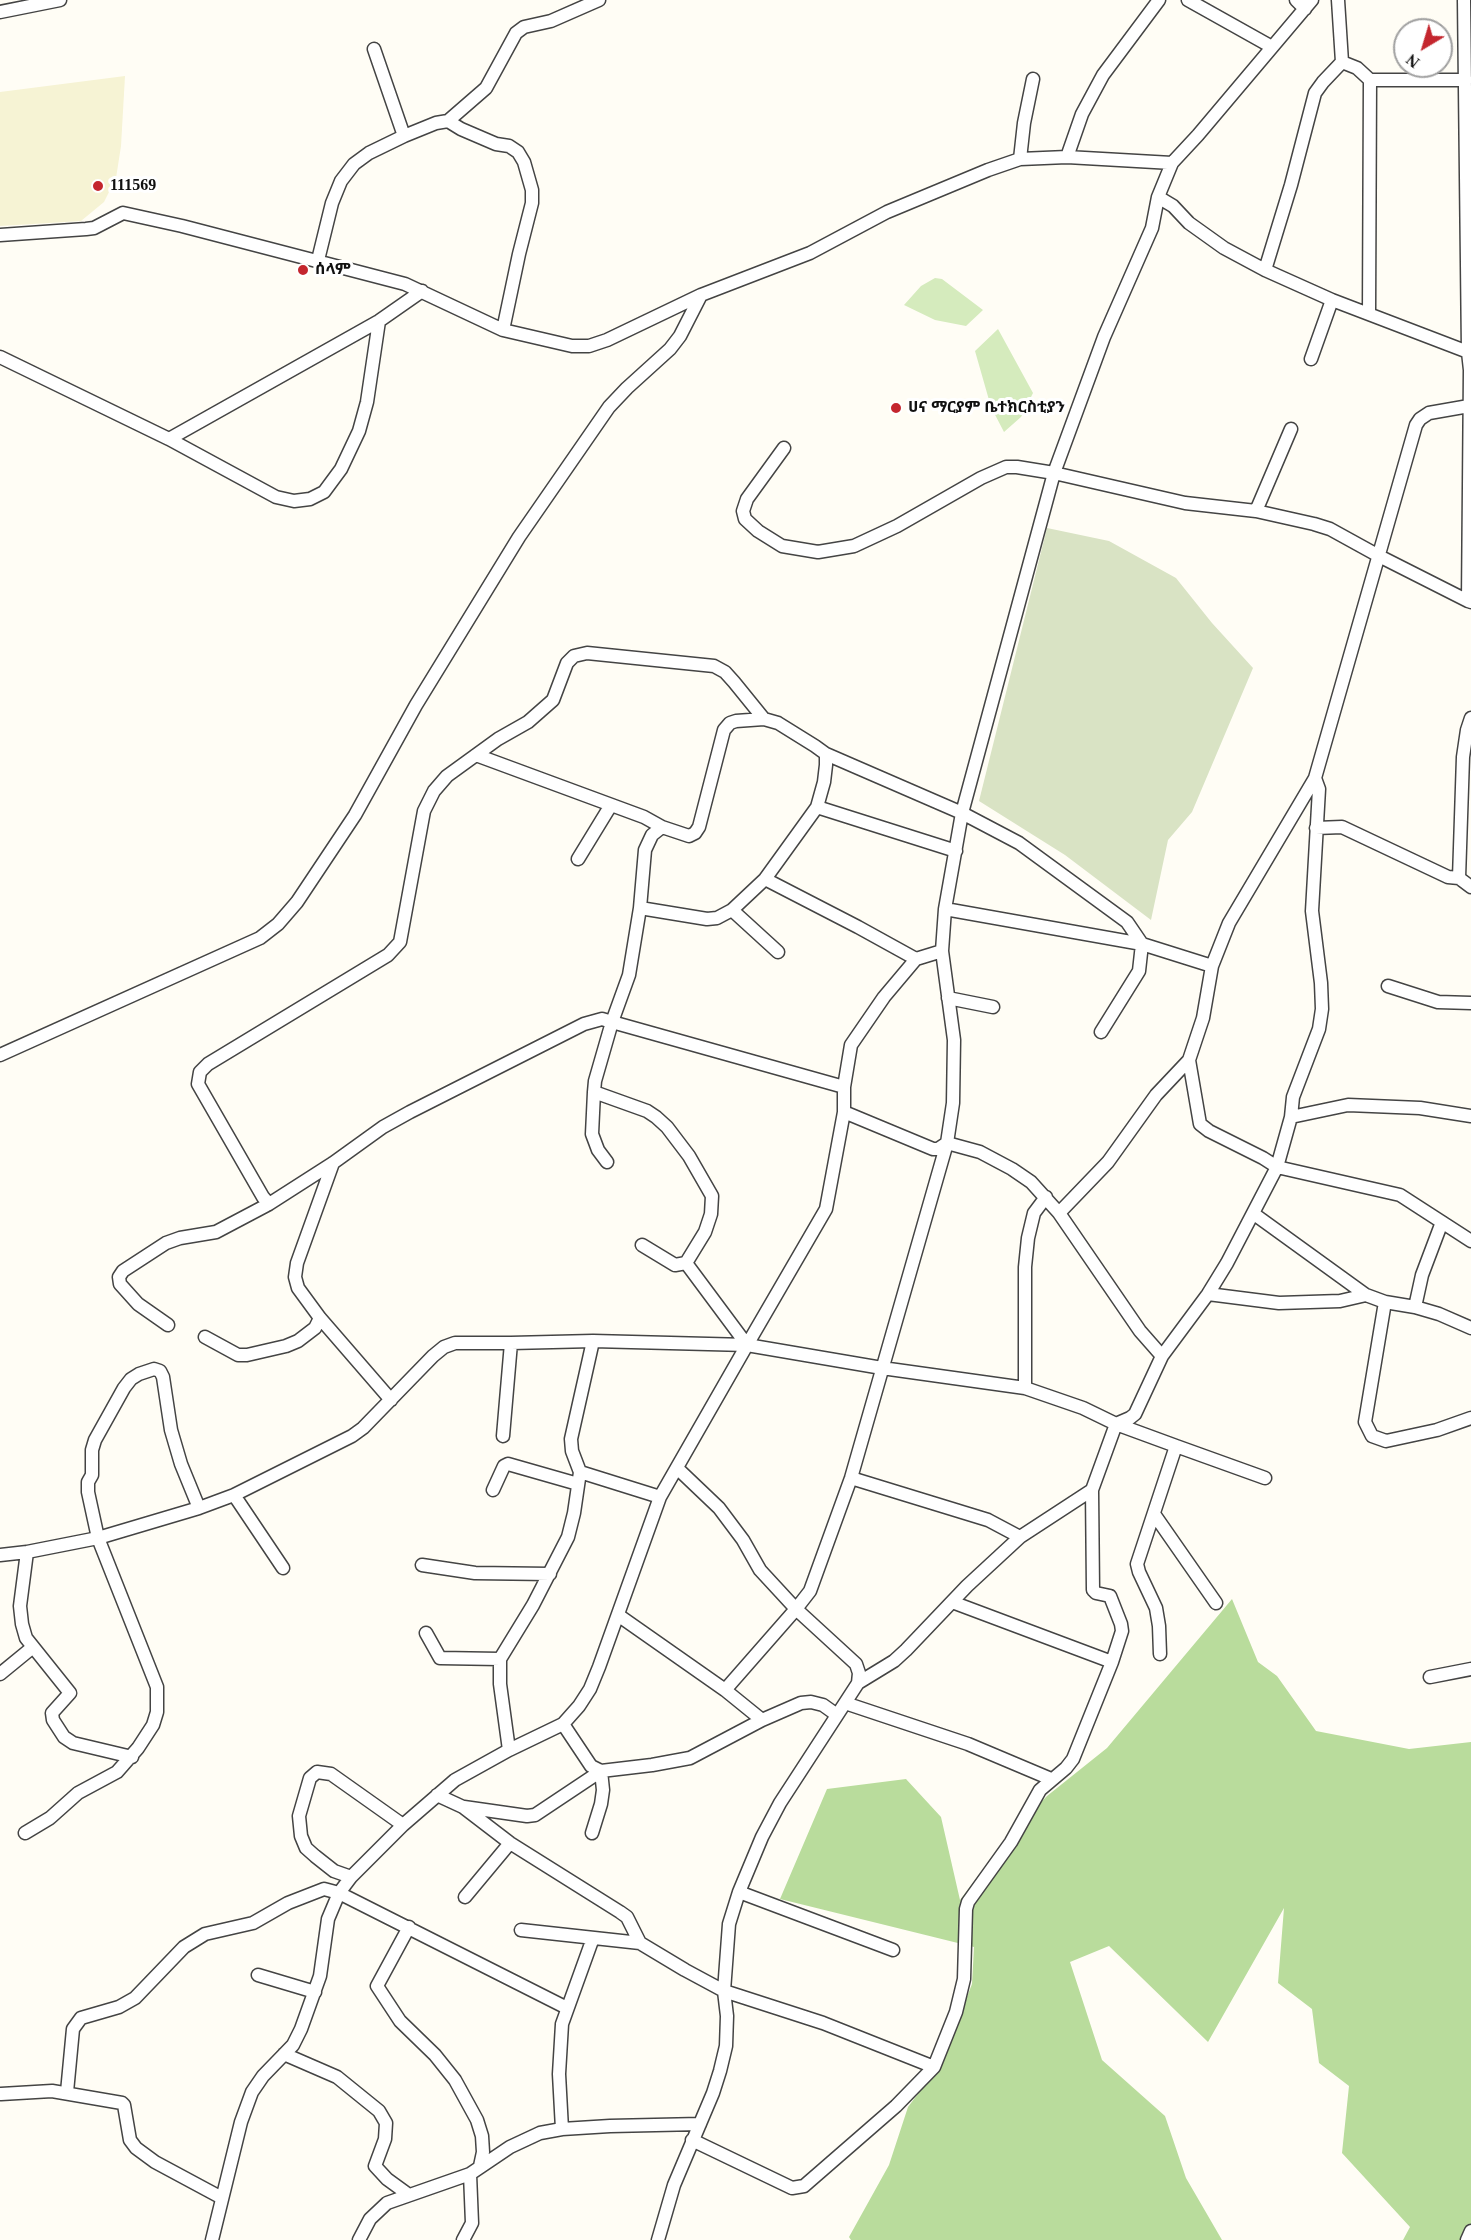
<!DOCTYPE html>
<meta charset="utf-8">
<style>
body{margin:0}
#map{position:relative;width:1471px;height:2240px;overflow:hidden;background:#fffdf5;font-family:"Times New Roman",serif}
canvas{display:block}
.north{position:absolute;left:1393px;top:18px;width:60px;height:60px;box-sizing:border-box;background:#fff;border:2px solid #a0a0a0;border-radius:50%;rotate:218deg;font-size:16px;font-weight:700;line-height:24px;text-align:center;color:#111}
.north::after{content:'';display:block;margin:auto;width:21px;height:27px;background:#c4262e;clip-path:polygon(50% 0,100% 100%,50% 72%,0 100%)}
</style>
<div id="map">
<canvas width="1471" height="2240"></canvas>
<div class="north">N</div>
</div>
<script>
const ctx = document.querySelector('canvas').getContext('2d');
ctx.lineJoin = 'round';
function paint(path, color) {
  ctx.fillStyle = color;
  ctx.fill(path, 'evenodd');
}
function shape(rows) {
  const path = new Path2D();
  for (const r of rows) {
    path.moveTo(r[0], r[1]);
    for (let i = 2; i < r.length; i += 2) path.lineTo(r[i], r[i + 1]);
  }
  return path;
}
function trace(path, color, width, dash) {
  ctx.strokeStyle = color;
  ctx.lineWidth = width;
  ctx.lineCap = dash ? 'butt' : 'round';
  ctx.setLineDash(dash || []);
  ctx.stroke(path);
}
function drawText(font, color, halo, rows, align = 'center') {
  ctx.font = font + ' "Times New Roman","Noto Sans Ethiopic",serif';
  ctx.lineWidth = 6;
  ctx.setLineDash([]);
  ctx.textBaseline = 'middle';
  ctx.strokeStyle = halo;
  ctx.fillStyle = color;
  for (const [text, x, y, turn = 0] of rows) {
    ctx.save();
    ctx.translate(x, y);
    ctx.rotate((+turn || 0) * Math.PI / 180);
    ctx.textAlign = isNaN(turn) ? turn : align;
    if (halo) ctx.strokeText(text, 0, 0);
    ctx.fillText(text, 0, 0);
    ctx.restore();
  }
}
const farmland = shape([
 [125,76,121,146,116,178,104,202,81,221,0,226,0,92]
]);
const green = shape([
 [935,278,942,279,983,310,966,326,935,320,904,305,921,286],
 [998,329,1033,393,1021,417,1004,432,991,407,975,351]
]);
const forest = shape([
 [1232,1599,1258,1662,1277,1676,1316,1731,1409,1749,1471,1742,1471,2240,1403,2240,1410,2227,1342,2153,1349,2086,1319,2063,1312,2009,1278,1983,1284,1908,1208,2042,1109,1946,1070,1962,1102,2060,1165,2116,1186,2178,1222,2240,851,2240,849,2237,889,2165,908,2107,941,2063,972,1984,974,1947,780,1899,827,1789,906,1779,941,1817,960,1900,1009,1835,1047,1796,1107,1748]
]);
const cemetery = shape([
 [1047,528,1109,541,1176,578,1212,623,1253,668,1192,812,1168,840,1151,920,1065,855,979,801]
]);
const minor = shape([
 [1188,0,1272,47],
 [1296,0,1305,9],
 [1338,0,1342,62,1357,68,1370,80],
 [1464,0,1468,352,1470,370,1468,601,1471,602],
 [0,12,60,0],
 [374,49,404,136],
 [448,121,486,88,516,33,524,27,551,21,599,0],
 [1067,157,1082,114,1103,75,1159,0],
 [1020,159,1024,123,1033,79],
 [1158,197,1173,206,1189,223,1224,248,1265,270,1332,300,1468,352],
 [0,235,86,229,94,228,123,213,182,226,405,284,503,330,572,346,589,346,607,340,701,295,810,253,887,212,988,170,1020,159,1067,157,1172,163,1198,135,1312,0],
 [318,260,332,203,341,181,354,164,369,153,404,136,436,123,448,121,461,129,496,144,509,146,518,152,524,162,532,190,532,203,519,254,503,330],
 [1265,270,1291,185,1315,93,1323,82,1342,62],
 [1369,314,1370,80,1466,80],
 [0,357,169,439,276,497,294,501,310,499,324,492,341,469,359,431,367,402,379,321],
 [1311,359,1332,300],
 [1469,406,1429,413,1420,419,1416,425,1315,778,1229,923,1212,966,1203,1018,1189,1060,1200,1124,1209,1131,1263,1158,1277,1167,1400,1195,1471,1241],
 [169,439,379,321,422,291],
 [784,448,747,499,743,511,745,519,758,531,782,546,818,552,854,546,897,526,981,478,1006,467,1017,467,1054,473,1185,503,1256,511,1314,524,1330,529,1379,556,1468,601],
 [1256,511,1291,429],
 [764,719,734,682,725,672,714,666,587,653,574,656,567,663,553,700,528,722,498,739,447,776,434,791,424,811,400,942,388,955,208,1064,200,1072,198,1084,263,1197,269,1204,333,1163,383,1127,410,1112,584,1024,602,1019,612,1022,629,975,640,908,645,850,652,835,662,827,689,836,695,833,699,827,724,730,730,723,736,721,764,719,778,723,815,746,826,754,826,765,824,782,817,807,765,879,858,927,916,959,884,997,851,1045,844,1087,844,1112,826,1209,747,1345,882,1368,1025,1388,1083,1408,1116,1424,1130,1418,1135,1414,1162,1356,1208,1294,1227,1263,1277,1167,1291,1117,1293,1097,1319,1029,1322,1009,1321,983,1312,911,1319,789,1315,778],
 [826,754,962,813,1019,843,1127,922,1142,944,1139,971,1101,1032],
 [476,755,644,817,662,827],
 [817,807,956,851],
 [1316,828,1342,827,1448,877,1459,878,1463,757,1467,730,1471,718],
 [578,859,611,805],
 [1459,878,1471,887],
 [640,908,707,919,717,918,732,910,765,879],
 [945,909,1142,944,1212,966],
 [732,910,778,952],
 [916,959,942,951],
 [1388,986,1438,1002,1471,1003],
 [948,998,993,1007],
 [0,1055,260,938,278,924,297,902,355,815,416,705,519,537,609,407,627,388,670,349,680,336,701,295],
 [594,1092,592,1134,598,1150,607,1162],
 [844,1112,933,1149,938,1149,947,1143,980,1152,1012,1169,1031,1182,1059,1213,1140,1331,1162,1356],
 [1291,1117,1348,1105,1420,1108,1471,1116],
 [333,1163,297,1263,295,1277,298,1288,320,1318,391,1400],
 [1059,1213,1108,1162,1156,1095,1189,1060],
 [1254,1214,1366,1295],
 [642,1245,675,1265,686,1263],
 [1208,1294,1279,1303,1340,1301,1366,1295,1385,1302,1415,1307,1439,1314,1471,1328],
 [1385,1302,1365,1422,1372,1436,1386,1441,1437,1430,1471,1418],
 [1415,1307,1422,1275,1442,1222],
 [168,1325,138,1304,120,1284,119,1277,123,1271,166,1243,180,1238,216,1232,269,1204],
 [205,1337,238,1355,247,1355,286,1346,298,1341,315,1328,320,1318],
 [747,1345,686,1263,705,1232,711,1214,712,1196,689,1156,667,1127,656,1117,647,1111,594,1092,595,1081,612,1022,844,1087],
 [1025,1388,1025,1267,1028,1238,1034,1213,1046,1197],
 [1176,1446,1265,1478],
 [677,1468,719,1508,743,1540,760,1570,796,1609,725,1690],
 [580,1472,660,1497],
 [851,1478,988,1520,1020,1537,967,1586,906,1650,894,1661,858,1683],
 [493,1490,504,1466,508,1464,578,1484],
 [234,1495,283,1568],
 [1154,1514,1216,1603],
 [1020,1537,1092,1490,1116,1424,1176,1446,1137,1564,1139,1572,1156,1608,1159,1626,1160,1654],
 [27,1552,20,1606,22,1624,26,1638,70,1693,52,1713,53,1720,64,1737,73,1743,132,1757],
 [0,1555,27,1552,98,1538,199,1508,234,1495,352,1436,363,1428,433,1356,444,1347,455,1343,511,1343,503,1436],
 [422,1565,475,1573,550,1574],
 [952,1602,1112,1662,1122,1631,1121,1624,1110,1596,1096,1593,1093,1590,1092,1490],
 [618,1615,725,1690,762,1720],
 [426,1633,440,1658,500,1659],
 [0,1674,33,1647],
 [1430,1677,1471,1669],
 [845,1703,968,1744,1051,1779],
 [563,1724,591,1766,601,1771,652,1765,690,1758,762,1720,801,1703,811,1702,823,1705,837,1715],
 [509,1750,500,1684,500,1659,533,1605,568,1537,574,1513,580,1472,572,1451,571,1439,593,1341],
 [437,1795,463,1807,510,1843,620,1912,627,1917,640,1943],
 [464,1807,527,1816,535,1815,601,1771,603,1790,601,1804,592,1833],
 [25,1833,50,1818,78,1793,117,1772,138,1748,153,1725,157,1712,157,1687,98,1538,88,1492,88,1482,92,1475,92,1450,95,1440,124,1388,131,1379,139,1374,154,1369,160,1371,163,1377,171,1430,181,1464,199,1508],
 [351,1877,334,1871,315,1856,306,1848,301,1836,299,1816,310,1778,317,1772,331,1774,403,1825],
 [739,1892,893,1950],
 [465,1897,510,1843],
 [409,1927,377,1986,400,2021,435,2055,455,2080,477,2120,482,2136,483,2152,480,2166],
 [521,1930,640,1943,685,1970,724,1991,823,2023,934,2067],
 [258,1975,315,1992],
 [284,2054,337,2077,379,2111,386,2123,385,2139,375,2166,387,2179,409,2195],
 [67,2092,73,2029,81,2018,119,2007,135,1998,184,1947,205,1934,253,1923,288,1903,324,1889,339,1893,567,2008],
 [1,2094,52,2091,122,2103,124,2105,130,2140,136,2148,155,2162,222,2198],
 [562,2129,559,2074,562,2024,593,1938],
 [692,2140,792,2188,804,2186,896,2106,934,2067,956,2012,964,1979,966,1909,968,1902,1011,1842,1040,1790,1066,1768,1073,1759,1112,1662],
 [212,2240,241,2122,252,2092,263,2076,293,2045,301,2029,320,1976,328,1919,339,1893,351,1877,403,1825,455,1780,509,1750,563,1724,579,1706,590,1689,599,1667,660,1497,747,1345,593,1341,511,1343],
 [359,2240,370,2219,387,2203,470,2174,510,2147,540,2133,562,2129,610,2126,700,2124],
 [463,2240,472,2223,470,2174],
 [658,2240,674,2185,713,2093,720,2071,726,2046,727,2016,724,1991,729,1924,739,1892,762,1837,780,1803,858,1683,859,1673,856,1664,796,1609,810,1591,851,1478,947,1143,953,1103,954,1040,942,951,945,909,962,813,1054,473,1104,337,1152,228,1158,197,1172,163],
 [1467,2240,1471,2231]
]);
const markers = [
 [98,186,6,"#c4262e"],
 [303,270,6,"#c4262e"],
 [896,408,6,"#c4262e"]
];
const poiNames = [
 ["111569",110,186],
 ["ሰላም",315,270],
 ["ሀና ማርያም ቤተክርስቲያን",908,408]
];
paint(farmland, '#f6f3d4');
paint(green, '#d5ebbd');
paint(forest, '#b9dc9c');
paint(cemetery, '#d9e3c4');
trace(minor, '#444', 15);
trace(minor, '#fff', 12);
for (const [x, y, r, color] of markers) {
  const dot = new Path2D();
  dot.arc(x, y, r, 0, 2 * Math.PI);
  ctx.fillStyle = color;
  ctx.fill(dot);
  trace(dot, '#fff', 2);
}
drawText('bold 16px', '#111', '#fff', poiNames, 'left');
</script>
